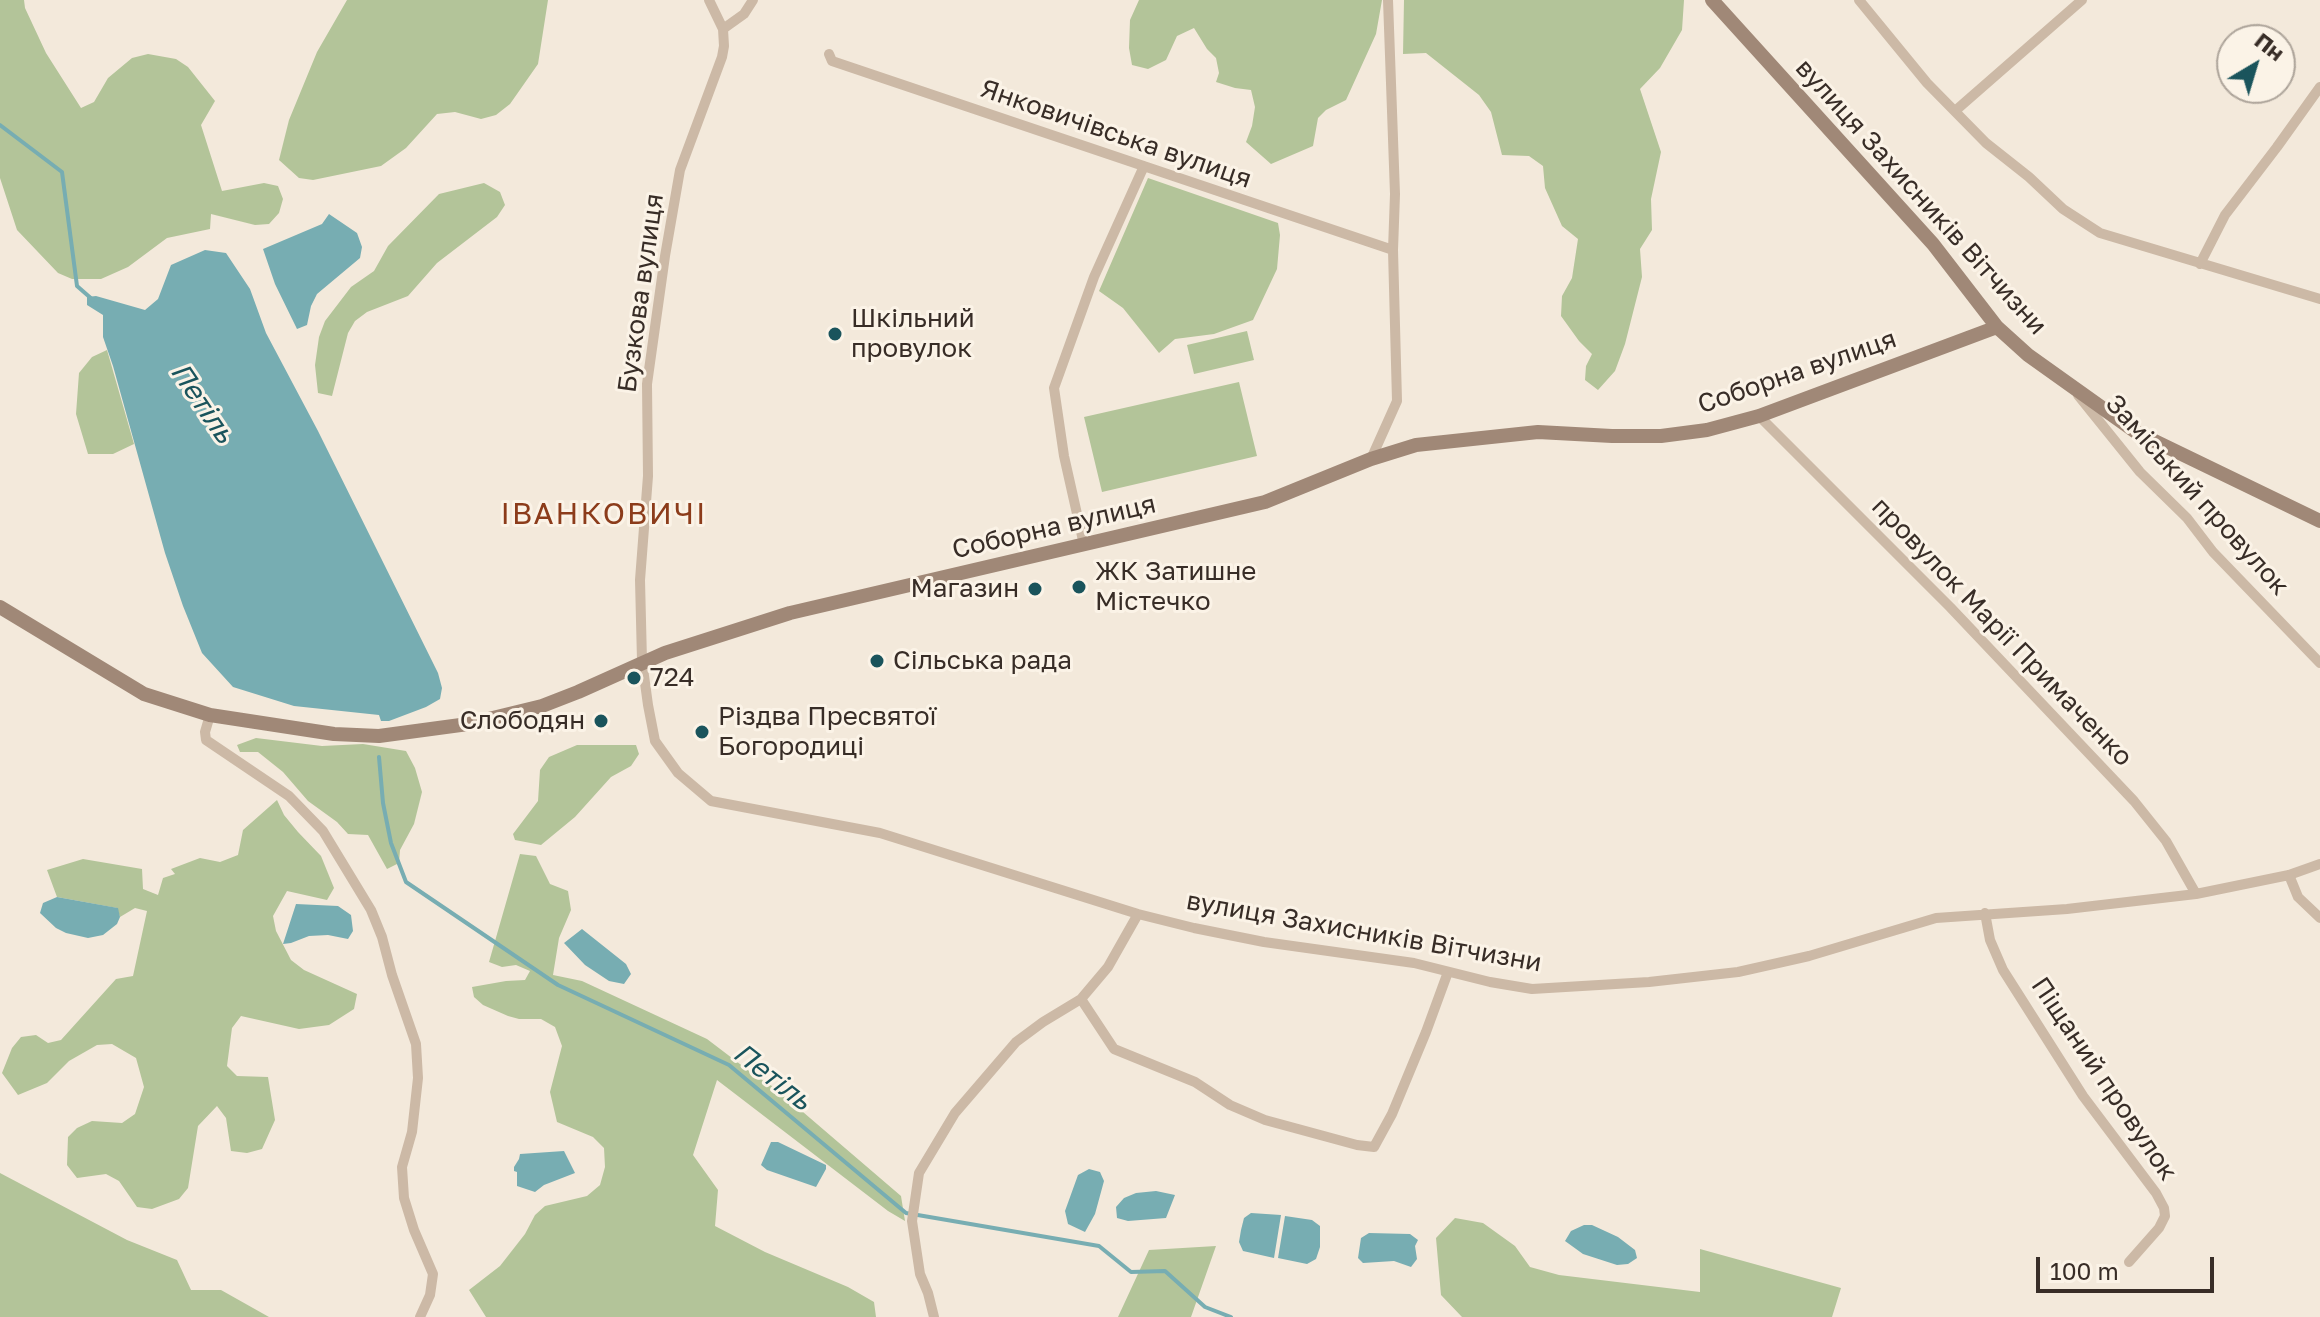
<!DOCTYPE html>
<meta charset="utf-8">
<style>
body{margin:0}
#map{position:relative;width:2320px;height:1317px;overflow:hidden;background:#f3e9db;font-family:"Golos Text",sans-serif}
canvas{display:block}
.north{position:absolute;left:2216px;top:24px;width:80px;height:80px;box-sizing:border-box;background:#fbf3e7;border:2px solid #ada49a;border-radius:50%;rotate:38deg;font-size:22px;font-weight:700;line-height:32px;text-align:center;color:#382d27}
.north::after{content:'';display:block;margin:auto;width:28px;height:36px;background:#1a545c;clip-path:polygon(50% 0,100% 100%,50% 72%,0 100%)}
.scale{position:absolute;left:2036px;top:1257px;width:178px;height:36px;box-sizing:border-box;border:4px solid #382d27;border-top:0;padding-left:10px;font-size:24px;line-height:28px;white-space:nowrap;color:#382d27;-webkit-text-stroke:6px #fbf3e7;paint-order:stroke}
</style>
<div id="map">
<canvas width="2320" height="1317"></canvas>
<div class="north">Пн</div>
<div class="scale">100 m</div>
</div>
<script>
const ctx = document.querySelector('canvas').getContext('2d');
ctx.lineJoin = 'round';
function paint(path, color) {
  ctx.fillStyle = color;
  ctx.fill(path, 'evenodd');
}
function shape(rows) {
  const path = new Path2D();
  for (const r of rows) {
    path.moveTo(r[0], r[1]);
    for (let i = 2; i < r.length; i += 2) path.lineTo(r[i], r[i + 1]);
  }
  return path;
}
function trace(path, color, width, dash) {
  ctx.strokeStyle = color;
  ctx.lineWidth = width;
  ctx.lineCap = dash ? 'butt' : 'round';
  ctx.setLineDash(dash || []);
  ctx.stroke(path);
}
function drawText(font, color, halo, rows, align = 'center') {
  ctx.font = font + ' "Golos Text",sans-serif';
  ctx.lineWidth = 6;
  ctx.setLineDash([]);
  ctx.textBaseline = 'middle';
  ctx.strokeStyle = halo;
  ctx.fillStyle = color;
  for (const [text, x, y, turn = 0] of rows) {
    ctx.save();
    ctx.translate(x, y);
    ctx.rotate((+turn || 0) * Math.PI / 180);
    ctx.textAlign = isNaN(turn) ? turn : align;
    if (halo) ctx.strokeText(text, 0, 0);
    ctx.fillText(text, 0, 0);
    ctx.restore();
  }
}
const green = shape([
 [0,0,24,0,25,8,46,53,81,108,94,102,108,78,132,58,148,54,176,59,188,67,215,101,201,125,222,191,264,183,278,186,283,199,279,213,269,224,255,225,211,214,210,229,167,238,128,267,101,279,72,279,58,273,17,230,0,178],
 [347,0,548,0,538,64,510,104,496,115,481,119,455,112,437,114,406,148,381,166,313,180,299,178,279,160,289,120,317,52],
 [1139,0,1382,0,1376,34,1346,100,1326,110,1318,118,1313,146,1271,164,1246,142,1252,126,1255,107,1251,90,1235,88,1216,82,1219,73,1216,58,1207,49,1194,28,1177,36,1166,60,1148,69,1132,65,1129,48,1130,20],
 [1404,0,1684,0,1682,30,1660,68,1640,89,1661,152,1651,199,1652,230,1640,249,1642,277,1625,344,1615,371,1598,390,1585,380,1586,366,1592,354,1579,341,1561,316,1562,296,1572,278,1578,239,1562,226,1545,188,1543,166,1529,156,1502,155,1491,112,1479,95,1426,53,1403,54],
 [1148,178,1278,223,1280,235,1277,269,1253,320,1214,334,1175,339,1159,353,1123,308,1099,291],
 [484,183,500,192,505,205,497,217,437,263,408,296,367,312,355,321,348,333,332,396,318,393,315,365,319,337,325,321,351,287,374,271,388,246,439,194],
 [1247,331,1254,360,1194,374,1187,345],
 [107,350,134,444,113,454,88,454,76,414,79,373,92,357],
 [1239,382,1257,456,1102,492,1084,417],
 [256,738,322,746,363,744,406,751,415,768,422,792,414,824,400,850,399,863,387,869,368,835,348,834,337,822,308,801,283,772,258,752,240,752,237,745],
 [577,745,636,745,639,754,631,766,611,777,575,817,541,845,515,840,513,834,538,801,540,770,549,757],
 [277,800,284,815,298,832,321,856,334,888,327,900,287,891,273,916,276,931,291,960,304,970,357,994,354,1009,329,1025,299,1029,241,1016,232,1028,227,1066,237,1076,268,1077,275,1120,262,1149,247,1153,231,1151,226,1118,217,1106,198,1126,188,1188,179,1199,152,1209,137,1207,119,1181,106,1174,77,1178,67,1165,68,1137,77,1128,92,1121,122,1123,135,1114,144,1087,136,1058,112,1044,97,1045,69,1061,47,1083,18,1095,2,1073,12,1048,21,1037,36,1035,48,1043,61,1040,116,979,133,976,147,911,135,908,120,917,117,908,57,897,47,870,83,859,142,869,143,889,158,895,163,878,175,874,171,869,200,858,220,862,238,855,243,830],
 [520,854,536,856,550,884,568,891,571,910,559,938,553,975,582,981,707,1039,753,1074,775,1088,901,1196,905,1221,888,1211,717,1080,693,1155,718,1190,715,1226,765,1252,848,1287,874,1302,876,1317,486,1317,469,1290,500,1266,525,1234,535,1215,545,1206,587,1196,600,1185,605,1167,604,1148,593,1137,557,1122,550,1092,562,1046,555,1027,541,1019,519,1019,508,1016,483,1005,474,997,472,987,506,981,525,980,530,971,516,965,502,967,489,962],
 [0,1173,127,1240,177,1260,191,1290,221,1290,269,1317,0,1317],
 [1455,1218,1483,1223,1515,1246,1530,1267,1559,1275,1700,1292,1700,1249,1841,1288,1832,1317,1462,1317,1441,1295,1436,1238],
 [1216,1246,1191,1317,1118,1317,1149,1250]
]);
const water = shape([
 [329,214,357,233,362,247,360,258,317,294,311,306,307,325,297,329,275,284,263,249,322,224],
 [205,250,226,253,250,289,266,333,318,431,438,673,442,688,440,699,426,707,389,721,381,721,379,715,294,706,233,687,202,653,183,606,165,553,113,366,103,337,103,315,87,305,87,297,96,296,145,310,158,299,171,265],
 [57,897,118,908,120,917,117,924,103,935,88,938,66,933,56,928,40,913,43,903],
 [296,904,338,906,351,915,353,931,348,939,328,935,309,936,291,943,283,944],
 [582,929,626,964,631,974,624,984,609,981,585,965,564,943],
 [771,1142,778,1142,826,1165,826,1169,816,1187,767,1170,761,1165],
 [564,1151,575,1173,544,1185,535,1192,517,1186,517,1172,514,1171,514,1167,519,1159,520,1154],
 [1089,1169,1100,1172,1104,1181,1095,1214,1085,1232,1068,1224,1065,1211,1078,1175],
 [1156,1191,1175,1195,1166,1218,1128,1221,1117,1218,1116,1207,1124,1198,1136,1193],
 [1251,1213,1281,1215,1274,1258,1243,1251,1239,1242,1241,1230,1244,1218],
 [1285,1216,1312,1220,1320,1226,1320,1247,1316,1259,1307,1264,1278,1258],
 [1584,1225,1592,1225,1618,1237,1635,1250,1637,1258,1628,1264,1617,1265,1583,1254,1565,1241,1571,1231],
 [1369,1233,1410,1234,1418,1240,1415,1246,1417,1259,1411,1267,1394,1261,1363,1263,1358,1258,1361,1238]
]);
const stream = shape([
 [0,125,62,172,77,286,93,300],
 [379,757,383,803,391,843,406,882,558,985,729,1065,906,1213,1099,1246,1131,1272,1165,1271,1205,1307,1231,1317]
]);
const street = shape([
 [709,0,723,29],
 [753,0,744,14,723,29,724,46,722,57,680,170,665,256,647,384,648,476,640,580,642,661,648,705,655,741,678,773,711,801,880,833,1138,914,1194,928,1264,942,1414,963,1490,982,1532,989,1649,982,1738,972,1809,956,1936,918,2067,909,2196,894,2289,875,2320,864],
 [1859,0,1927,83,1986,143,2029,177,2063,209,2100,233,2320,299],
 [829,54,832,61,1393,250],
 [1955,111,2082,0],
 [2200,264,2225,215,2277,147,2320,87],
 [2078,395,2140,472,2187,518,2213,552,2320,663],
 [1759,416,1950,607,2134,801,2166,841,2196,894],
 [1371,459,1397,401,1393,250,1395,194,1388,0],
 [1084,545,1064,456,1054,388,1094,277,1144,166],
 [210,715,205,732,206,740,289,796,323,831,371,910,382,937,392,975,416,1044,418,1078,412,1132,402,1167,404,1198,414,1230,433,1274,430,1295,420,1317],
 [2289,875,2298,897,2320,918],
 [1985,913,1990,940,2003,970,2083,1096,2156,1193,2164,1208,2165,1216,2159,1228,2129,1262],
 [1081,999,1114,1049,1195,1082,1230,1105,1265,1120,1357,1145,1374,1147,1392,1114,1426,1032,1448,972],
 [934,1317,928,1293,920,1274,912,1221,919,1173,955,1113,1016,1042,1043,1022,1081,999,1108,967,1138,914]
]);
const secondary = shape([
 [1712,0,1933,244,1997,327,2028,355,2136,432,2320,521],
 [0,607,144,694,210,715,334,734,379,736,468,724,542,706,578,692,665,653,790,613,1265,502,1371,459,1416,445,1538,432,1612,436,1661,436,1707,430,1759,416,1997,327]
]);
const markers = [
 [835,334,8,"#1a545c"],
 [1079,587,8,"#1a545c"],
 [1035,589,8,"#1a545c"],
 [877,661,8,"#1a545c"],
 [634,678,8,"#1a545c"],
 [601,721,8,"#1a545c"],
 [702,732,8,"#1a545c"]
];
const streetNames = [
 ["Янковичівська вулиця",1116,134,19],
 ["вулиця Захисників Вітчизни",1921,197,48],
 ["Бузкова вулиця",641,293,-82],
 ["Соборна вулиця",1797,372,-19],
 ["Заміський провулок",2197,495,48],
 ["Соборна вулиця",1054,527,-13],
 ["провулок Марії Примаченко",2002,632,46],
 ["вулиця Захисників Вітчизни",1364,932,10],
 ["Піщаний провулок",2104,1079,56]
];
const poiNames = [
 ["Шкільний",851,319],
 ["провулок",851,349],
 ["ЖК Затишне",1095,572],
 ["Містечко",1095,602],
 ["Магазин",1019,589,"right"],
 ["Cільська рада",893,661],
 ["724",650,678],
 ["Різдва Пресвятої",718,717],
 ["Богородиці",718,747],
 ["Слободян",585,721,"right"]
];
const waterNames = [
 ["Петіль",202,403,56],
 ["Петіль",772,1077,38]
];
const quarterNames = [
 ["ІВАНКОВИЧІ",604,514]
];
paint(green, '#b3c499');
paint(water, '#77adb2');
trace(stream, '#77adb2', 4);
trace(street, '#ccb9a6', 10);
trace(secondary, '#a08877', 14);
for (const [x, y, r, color] of markers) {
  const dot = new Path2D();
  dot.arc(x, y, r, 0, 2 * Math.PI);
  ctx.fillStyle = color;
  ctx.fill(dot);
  trace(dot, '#fbf3e7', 3);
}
drawText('26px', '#382d27', '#fbf3e7', streetNames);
drawText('26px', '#382d27', '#fbf3e7', poiNames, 'left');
drawText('italic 28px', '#1a545c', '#fbf3e7', waterNames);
ctx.letterSpacing = '2px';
drawText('30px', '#8c3c1b', '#fbf3e7', quarterNames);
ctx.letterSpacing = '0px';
</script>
